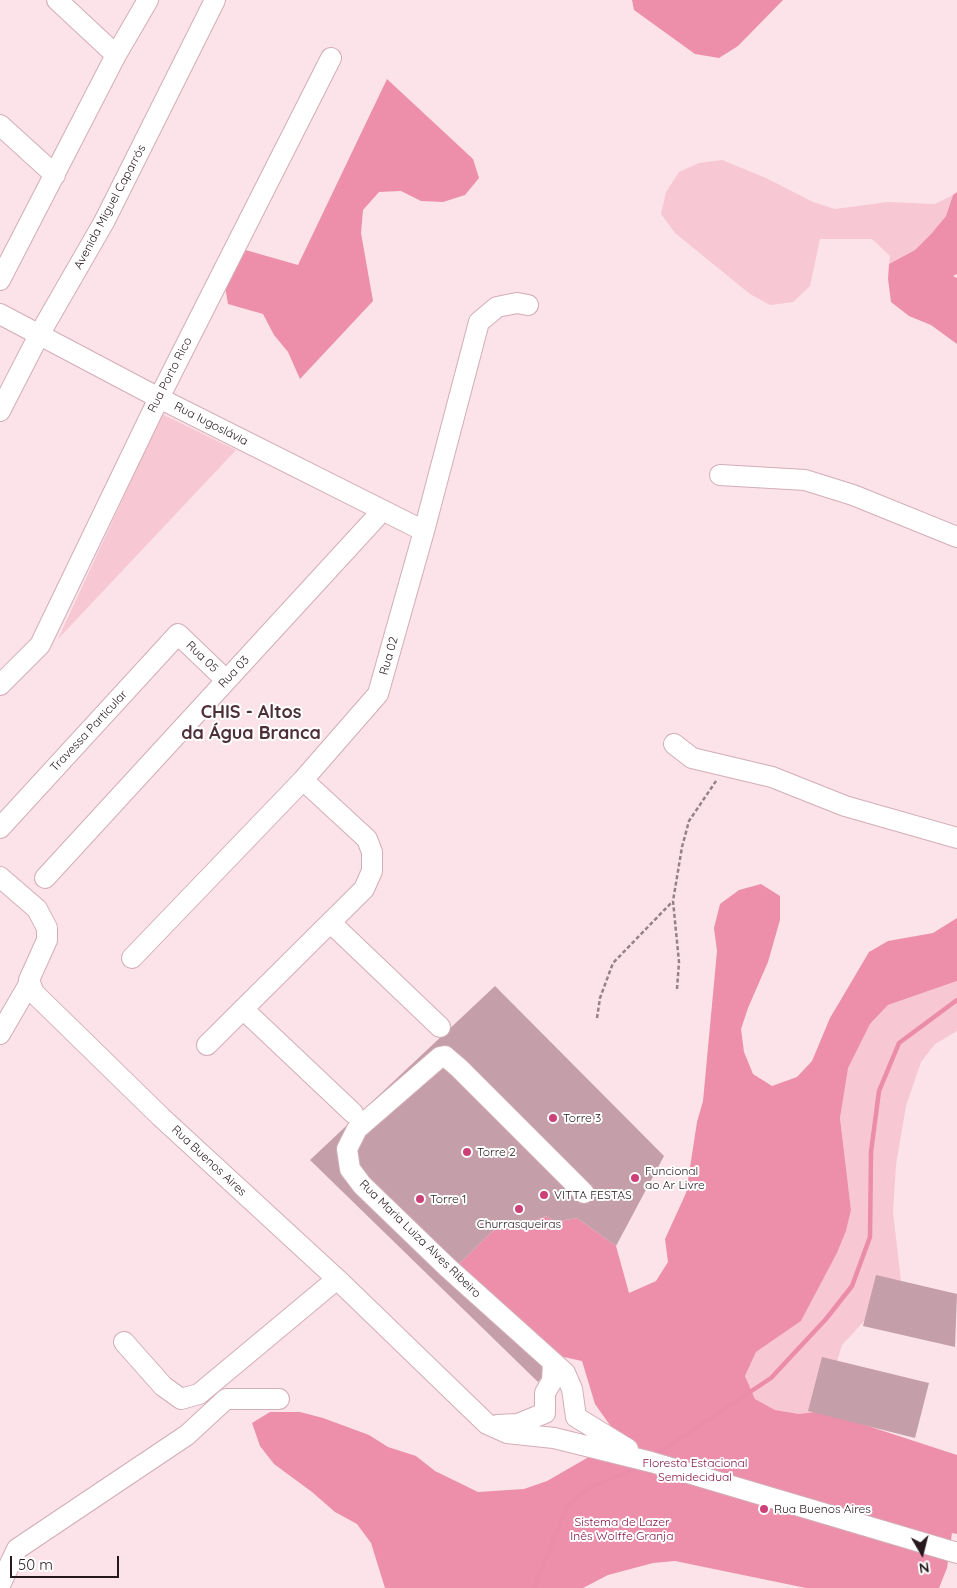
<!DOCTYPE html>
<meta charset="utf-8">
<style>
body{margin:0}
#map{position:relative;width:957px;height:1588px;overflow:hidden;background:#fbe3e9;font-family:Quicksand,sans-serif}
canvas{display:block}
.north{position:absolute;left:897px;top:1528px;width:50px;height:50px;-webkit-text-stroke:4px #fff;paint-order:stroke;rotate:172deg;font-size:14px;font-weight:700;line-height:20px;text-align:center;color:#26181c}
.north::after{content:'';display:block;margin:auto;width:18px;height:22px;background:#26181c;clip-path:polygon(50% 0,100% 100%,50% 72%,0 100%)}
.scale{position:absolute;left:10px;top:1556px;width:109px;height:22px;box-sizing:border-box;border:2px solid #26181c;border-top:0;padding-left:6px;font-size:15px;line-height:18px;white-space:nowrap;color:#26181c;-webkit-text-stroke:4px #fff;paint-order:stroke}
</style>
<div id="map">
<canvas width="957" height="1588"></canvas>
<div class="north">N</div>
<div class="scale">50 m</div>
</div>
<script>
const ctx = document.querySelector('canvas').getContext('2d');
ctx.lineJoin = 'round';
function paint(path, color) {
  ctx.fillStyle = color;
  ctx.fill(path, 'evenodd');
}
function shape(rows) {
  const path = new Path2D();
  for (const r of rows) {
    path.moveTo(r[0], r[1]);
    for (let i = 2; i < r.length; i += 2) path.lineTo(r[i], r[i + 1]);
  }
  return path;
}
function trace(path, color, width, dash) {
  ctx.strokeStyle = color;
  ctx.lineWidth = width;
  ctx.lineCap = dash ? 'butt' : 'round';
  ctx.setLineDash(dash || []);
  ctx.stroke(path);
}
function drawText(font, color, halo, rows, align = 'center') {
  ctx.font = font + ' Quicksand,sans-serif';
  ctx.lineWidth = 4;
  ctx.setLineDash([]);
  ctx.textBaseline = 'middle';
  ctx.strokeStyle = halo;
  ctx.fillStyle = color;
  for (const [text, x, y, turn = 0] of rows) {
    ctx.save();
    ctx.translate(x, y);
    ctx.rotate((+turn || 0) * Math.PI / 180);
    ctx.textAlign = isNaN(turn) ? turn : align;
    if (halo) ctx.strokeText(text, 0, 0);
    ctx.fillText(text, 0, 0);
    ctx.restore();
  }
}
const green = shape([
 [722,160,766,178,813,202,835,209,888,202,935,204,953,195,946,216,931,234,915,250,889,264,890,256,872,239,820,239,810,286,793,302,770,305,750,294,675,233,661,214,666,192,679,172,699,163],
 [162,414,236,450,58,639],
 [957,981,957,1031,935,1044,921,1062,906,1106,896,1165,893,1212,901,1281,842,1345,822,1411,799,1414,775,1410,755,1399,745,1376,756,1352,801,1321,837,1253,846,1231,851,1210,840,1118,847,1068,870,1024,888,1005]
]);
const forest = shape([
 [632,0,783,0,738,46,719,58,695,54,634,10],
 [387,79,473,159,479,178,465,195,443,202,421,201,401,191,379,192,363,210,361,233,373,301,300,379,288,352,274,335,263,314,228,304,224,281,242,249,298,265],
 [957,192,957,274,953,276,957,278,957,344,931,325,909,316,891,302,888,279,889,264,915,250,931,234,946,216,953,195],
 [761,884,780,896,780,920,768,962,748,1008,741,1029,744,1052,753,1074,772,1086,797,1077,812,1061,830,1018,869,952,888,941,933,933,957,918,957,981,888,1005,870,1024,848,1068,840,1118,851,1210,846,1231,837,1253,801,1321,756,1352,745,1376,755,1399,775,1410,799,1414,822,1411,957,1455,957,1534,952,1533,947,1568,939,1588,806,1588,675,1561,653,1563,608,1575,583,1588,385,1588,371,1543,357,1524,335,1512,312,1492,274,1464,260,1446,252,1423,270,1412,300,1412,323,1418,369,1435,388,1447,416,1456,435,1471,478,1492,524,1489,547,1481,587,1458,612,1428,595,1404,582,1361,559,1356,459,1264,502,1222,522,1226,546,1216,555,1222,577,1218,616,1246,629,1293,656,1281,668,1262,665,1239,686,1193,697,1122,703,1101,717,951,714,928,720,904,739,890]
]);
const stream = shape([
 [658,1453,771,1378,826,1319,852,1286,870,1237,871,1152,879,1091,899,1043,957,1000],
 [534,1588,567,1506,587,1489,636,1468]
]);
const building = shape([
 [495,986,664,1156,616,1246,577,1218,555,1222,546,1216,522,1226,502,1222,459,1264,559,1356,538,1382,310,1160],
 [876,1275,957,1294,955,1347,863,1326],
 [822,1357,929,1383,915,1438,808,1411]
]);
const path = shape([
 [677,989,679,962,673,901,682,847,689,821,716,781],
 [597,1018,600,998,613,963,673,901]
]);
const minor = shape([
 [57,0,116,55],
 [0,125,55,175],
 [0,280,116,55,148,0],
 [0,314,159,398,424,531],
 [0,411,39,335,104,222,215,0],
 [720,475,805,480,853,495,957,537],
 [0,685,40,645,159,398,331,58],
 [674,744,692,758,772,777,845,806,957,838],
 [0,828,178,634,226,680],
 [0,877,37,909,47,928,47,940,29,980,34,993,161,1117,337,1279,487,1424,507,1433,554,1438,651,1462,957,1553],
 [45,878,382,511],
 [331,923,440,1027],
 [132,958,303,780,378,694,424,531,479,322,497,307,517,303,528,305],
 [243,1009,353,1113],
 [0,1034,29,984],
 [207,1045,364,889,372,871,372,852,367,839,303,780],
 [584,1193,459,1068,445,1056,440,1057,357,1129,347,1149,350,1169,362,1185,447,1267,565,1373,572,1389,576,1417,628,1449],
 [124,1342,163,1386,181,1399,199,1394,337,1279],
 [497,1425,518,1424,545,1413,545,1393,552,1381,553,1363],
 [0,1585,17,1549,187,1435,226,1399,279,1399]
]);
const markers = [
 [553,1118,5,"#cc4177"],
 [467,1152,5,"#cc4177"],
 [635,1178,5,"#cc4177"],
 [544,1195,5,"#cc4177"],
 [420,1199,5,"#cc4177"],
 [519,1209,5,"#cc4177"],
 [764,1509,5,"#cc4177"]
];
const streetNames = [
 ["Avenida Miguel Caparrós",110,207,-62],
 ["Rua Porto Rico",170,375,-63],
 ["Rua Iugoslávia",211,424,27],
 ["Rua 02",389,656,-74],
 ["Rua 05",202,657,44],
 ["Rua 03",234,672,-47],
 ["Travessa Particular",89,731,-47],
 ["Rua Buenos Aires",209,1161,43],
 ["Rua Maria Luiza Alves Ribeiro",420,1239,44]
];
const poiNames = [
 ["Torre 3",563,1118],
 ["Torre 2",477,1152],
 ["Funcional",645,1171],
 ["ao Ar Livre",645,1185],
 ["VITTA FESTAS",554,1195],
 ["Torre 1",430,1199],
 ["Churrasqueiras",519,1224,"center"],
 ["Rua Buenos Aires",774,1509]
];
const parkNames = [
 ["Floresta Estacional",695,1463],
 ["Semidecidual",695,1477],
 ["Sistema de Lazer",622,1522],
 ["Inês Wolffe Granja",622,1536]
];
const districtNames = [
 ["CHIS - Altos",251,713],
 ["da Água Branca",251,734]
];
paint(green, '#f7c7d4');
paint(forest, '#ed8fab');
trace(stream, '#eb8daa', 4.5);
paint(building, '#c49fa9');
trace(minor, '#d3adb7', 22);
trace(path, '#958186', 2.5, [4, 2.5]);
trace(minor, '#fff', 20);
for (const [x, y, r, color] of markers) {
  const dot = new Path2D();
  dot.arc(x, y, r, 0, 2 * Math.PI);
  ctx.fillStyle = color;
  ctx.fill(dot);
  trace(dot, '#fff', 2);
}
drawText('12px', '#26181c', '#fff', streetNames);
drawText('12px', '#26181c', '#fff', poiNames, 'left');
drawText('12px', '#851646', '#fff', parkNames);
drawText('bold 18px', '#4d2f38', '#fff', districtNames);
</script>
